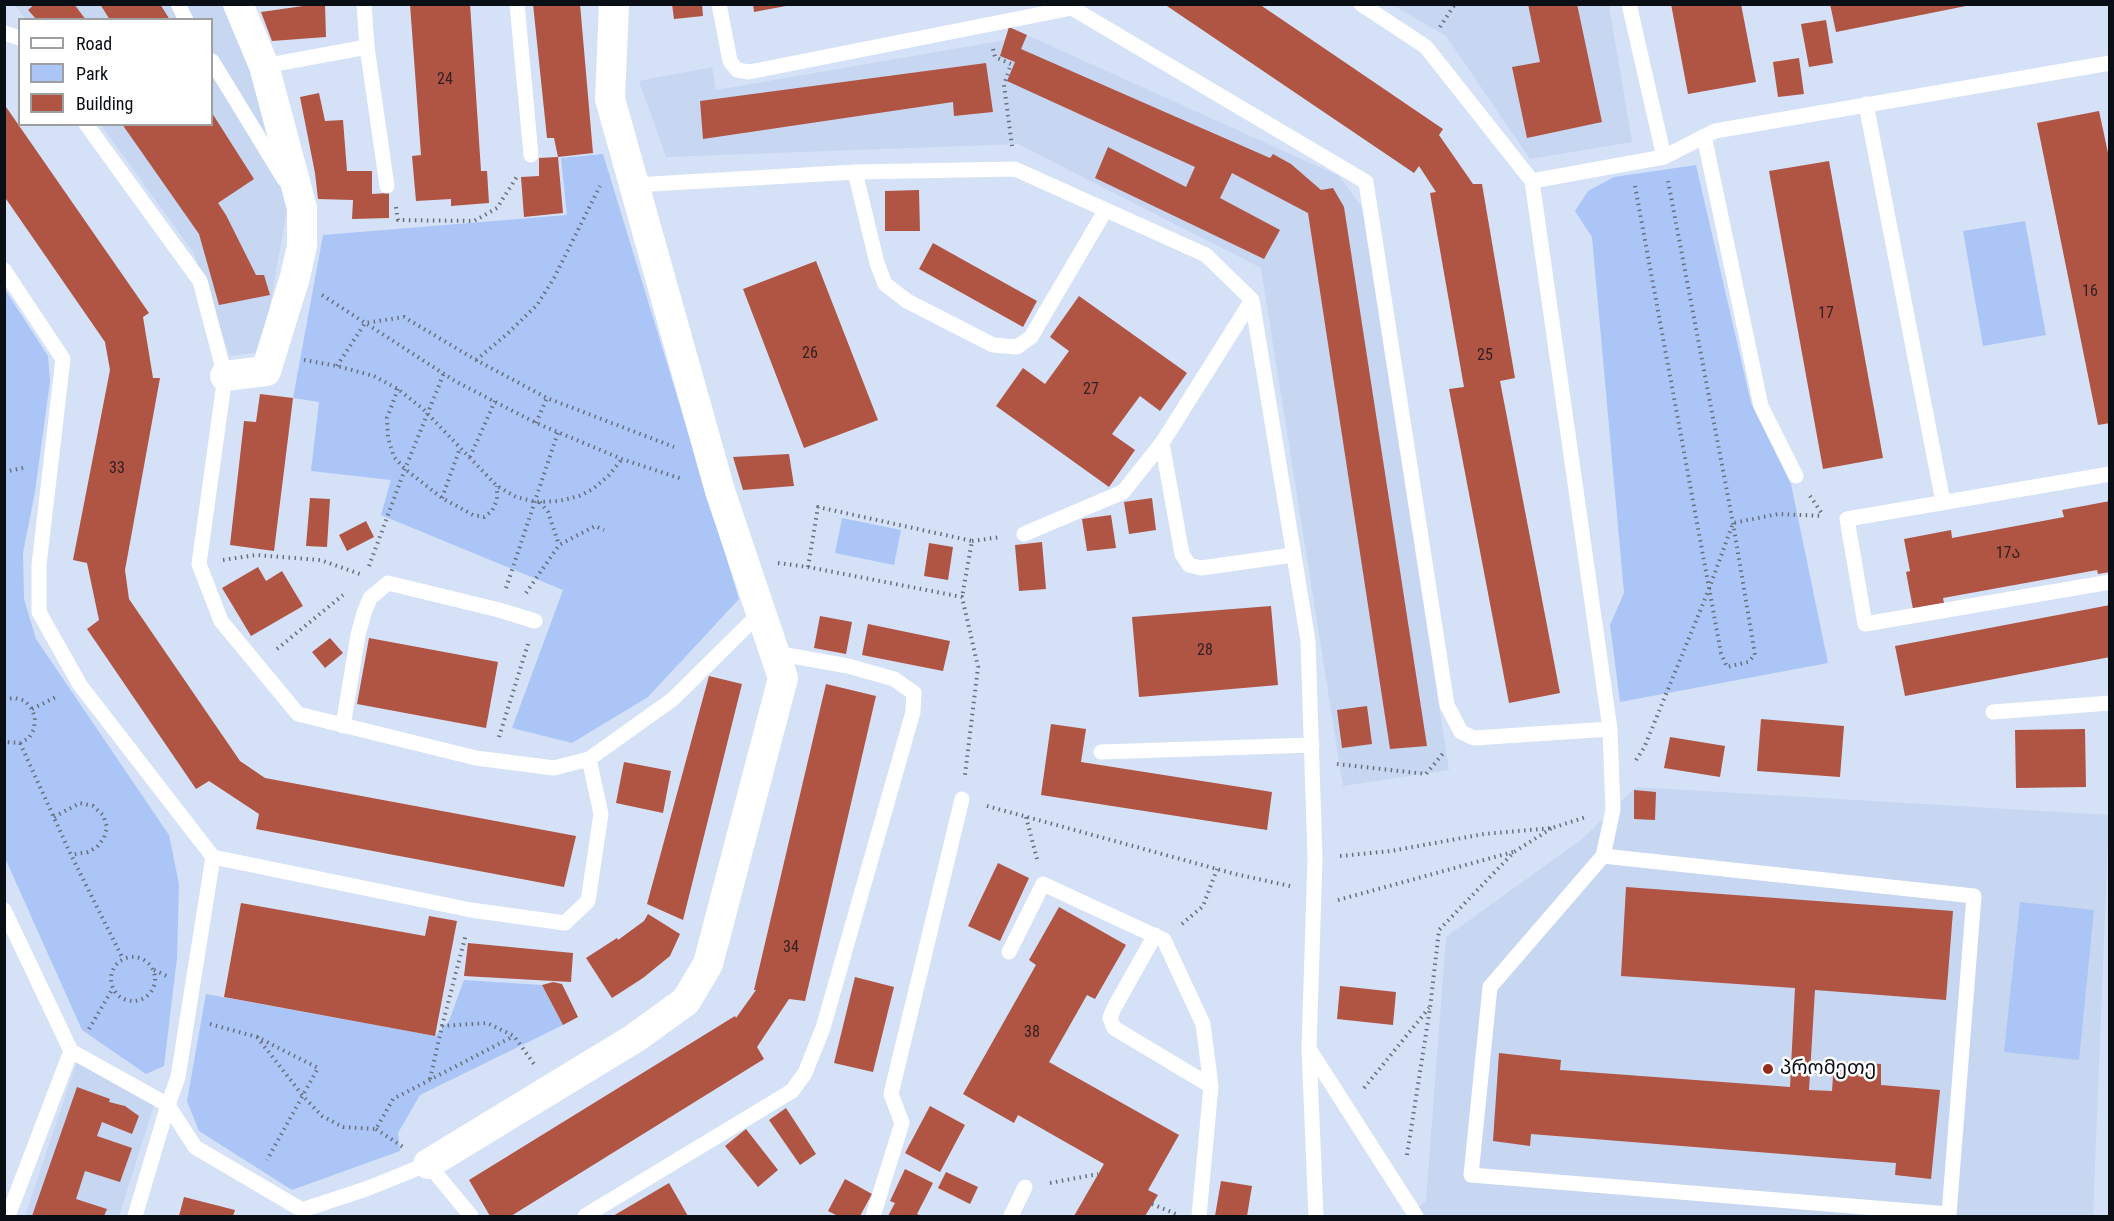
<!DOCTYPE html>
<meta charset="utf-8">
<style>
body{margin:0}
#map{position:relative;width:2114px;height:1221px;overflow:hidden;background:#d5e1f6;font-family:"Roboto Condensed",sans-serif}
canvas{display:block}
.frame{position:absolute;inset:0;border:6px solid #0a0e15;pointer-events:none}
.legend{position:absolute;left:18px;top:18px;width:195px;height:108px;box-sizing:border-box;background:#fff;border:2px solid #9d9fa1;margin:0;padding:8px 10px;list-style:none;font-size:18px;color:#0a0e15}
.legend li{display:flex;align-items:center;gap:12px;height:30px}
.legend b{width:30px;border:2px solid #9d9fa1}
</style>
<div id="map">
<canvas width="2114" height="1221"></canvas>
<div class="frame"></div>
<ul class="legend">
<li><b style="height:8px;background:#fff"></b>Road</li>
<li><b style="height:16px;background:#abc6f6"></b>Park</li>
<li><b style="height:16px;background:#b05444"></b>Building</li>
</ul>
</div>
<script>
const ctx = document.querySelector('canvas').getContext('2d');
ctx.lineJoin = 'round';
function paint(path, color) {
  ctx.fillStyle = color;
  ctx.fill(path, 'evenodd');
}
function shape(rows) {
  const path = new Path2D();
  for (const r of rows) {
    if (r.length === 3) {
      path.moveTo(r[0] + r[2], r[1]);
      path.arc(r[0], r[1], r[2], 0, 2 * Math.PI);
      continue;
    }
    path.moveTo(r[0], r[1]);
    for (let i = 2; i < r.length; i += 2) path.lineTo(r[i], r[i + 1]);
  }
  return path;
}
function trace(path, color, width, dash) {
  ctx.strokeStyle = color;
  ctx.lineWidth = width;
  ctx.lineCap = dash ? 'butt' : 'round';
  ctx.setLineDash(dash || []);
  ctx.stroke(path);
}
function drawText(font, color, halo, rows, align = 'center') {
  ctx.font = font + ' "Roboto Condensed","Noto Sans Georgian",sans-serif';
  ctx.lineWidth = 5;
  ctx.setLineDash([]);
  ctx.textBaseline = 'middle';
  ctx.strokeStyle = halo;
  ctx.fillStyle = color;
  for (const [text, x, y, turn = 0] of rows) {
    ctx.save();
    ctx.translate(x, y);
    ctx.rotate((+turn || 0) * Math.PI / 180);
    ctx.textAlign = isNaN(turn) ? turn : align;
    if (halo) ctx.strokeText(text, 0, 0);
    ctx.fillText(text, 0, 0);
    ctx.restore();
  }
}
const built = shape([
 [15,5,226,5,253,65,290,192,262,352,230,356,193,252,101,125,212,124,212,20,25,19],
 [1393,5,1609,5,1632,142,1530,159,1446,36],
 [1029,36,1339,176,1362,207,1449,770,1343,786,1261,268,1018,144,666,157,639,81,712,67,716,90],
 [1636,787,2109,815,2093,1216,1406,1216,1426,1201,1446,937,1581,840],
 [77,1061,155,1102,119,1216,25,1216]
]);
const green = shape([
 [603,154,739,599,648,697,572,743,512,728,563,590,381,515,391,480,311,471,319,402,293,398,323,235,567,215,561,158],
 [1696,165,1751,403,1791,484,1828,663,1620,702,1610,625,1624,593,1592,237,1575,211,1588,191,1614,177],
 [2025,221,2046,335,1983,346,1963,231],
 [4,288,48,356,50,381,35,492,23,553,24,599,36,639,169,835,179,884,177,958,164,1066,146,1074,82,1030,5,858],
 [842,518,901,530,894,565,835,553],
 [2020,902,2094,910,2079,1060,2004,1052],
 [464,980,542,985,563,1025,420,1095,398,1133,400,1151,292,1190,199,1131,187,1101,206,994,435,1036,449,1021]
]);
const building = shape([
 [35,4,74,4,86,20,37,20,28,10],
 [100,4,160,4,170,20,110,20],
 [317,4,325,4,326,37,272,41,261,12],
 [410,4,470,4,481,171,487,171,489,203,451,206,451,199,416,201,412,156,421,155],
 [533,4,580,4,593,153,558,157,554,138,547,138],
 [672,4,702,4,703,16,674,19],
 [753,4,786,4,786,6,754,12],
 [1164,4,1259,4,1443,129,1439,135,1473,184,1482,184,1515,378,1500,381,1560,693,1509,703,1449,389,1464,387,1430,193,1436,192,1419,166,1414,173],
 [1528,4,1577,4,1602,122,1527,138,1512,67,1540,62],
 [1671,4,1741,4,1756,82,1688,94],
 [1830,4,1965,4,1966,6,1836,32],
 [1826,20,1833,63,1809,67,1801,24],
 [1009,27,1027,35,1021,49,1270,158,1273,154,1291,164,1321,190,1333,188,1344,207,1427,746,1390,749,1308,213,1232,173,1220,198,1280,230,1264,259,1095,178,1108,147,1186,187,1195,167,1007,81,1015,62,1000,56],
 [1799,58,1804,94,1778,97,1773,62],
 [986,63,993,112,954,116,953,102,703,139,700,101],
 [319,93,325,121,343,120,347,171,372,171,372,194,389,193,389,218,352,219,353,200,318,199,315,173,300,97],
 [4,104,149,313,143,317,153,378,160,378,125,570,129,599,240,761,265,778,576,836,564,887,256,829,259,814,209,781,196,789,87,629,99,620,87,563,73,560,110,370,105,342,4,196],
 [2099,111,2110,162,2110,423,2098,425,2037,123],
 [212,113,254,179,218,203,226,215,256,275,264,275,270,295,219,305,199,234,122,124,212,124],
 [558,157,563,213,524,217,521,177,539,176,539,158],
 [1829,161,1883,458,1823,469,1769,171],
 [919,190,920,231,885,231,885,191],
 [933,243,1037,301,1023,327,919,269],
 [816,261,878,420,804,448,743,289],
 [1079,296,1187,373,1160,411,1140,396,1112,434,1135,450,1109,487,996,406,1023,368,1045,384,1069,351,1050,337],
 [260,394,293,398,274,551,230,545,244,421,256,422],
 [789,454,794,486,743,490,733,457],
 [310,498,330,499,327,547,306,546],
 [1152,498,1156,530,1129,534,1124,502],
 [2110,501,2110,572,2098,574,2097,570,1943,598,1944,603,1913,609,1906,572,1910,571,1904,539,1951,530,1952,538,2064,517,2062,510],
 [1111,515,1116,548,1087,551,1082,519],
 [366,521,374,537,347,551,339,535],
 [1042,542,1046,589,1019,591,1015,545],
 [929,543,953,547,948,580,924,576],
 [258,567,266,581,282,571,303,606,251,636,222,588],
 [2110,605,2110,657,1905,696,1895,646],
 [1271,606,1278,685,1139,697,1132,617],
 [820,616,852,622,846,654,814,648],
 [868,624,950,641,943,671,862,655],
 [330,638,343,653,325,668,312,652],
 [369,638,498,662,486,728,357,704],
 [709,676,742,684,683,920,647,904],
 [826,684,876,696,805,1001,789,999,757,1047,764,1059,511,1216,490,1216,469,1180,735,1016,736,1018,756,990,754,990],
 [1367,706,1372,744,1342,748,1337,710],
 [1761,719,1844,726,1840,777,1757,771],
 [1051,724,1086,729,1081,762,1272,792,1267,830,1041,795],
 [2085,729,2086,787,2016,788,2015,730],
 [1670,737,1725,746,1720,777,1664,768],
 [624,762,671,771,663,813,616,803],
 [1634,790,1656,792,1655,820,1634,819],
 [998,863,1029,878,1000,941,968,926],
 [1626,887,1953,911,1946,1000,1815,990,1809,1090,1832,1091,1834,1062,1881,1064,1881,1085,1940,1090,1931,1179,1895,1175,1896,1163,1531,1134,1530,1146,1493,1141,1499,1053,1561,1060,1560,1070,1790,1087,1795,988,1621,976],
 [241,903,425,936,429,916,457,921,435,1036,224,997],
 [1059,907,1126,945,1095,999,1087,995,1049,1062,1179,1135,1148,1190,1158,1195,1145,1216,1074,1216,1104,1164,1018,1115,1014,1123,963,1094,1036,965,1029,960],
 [648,914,680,934,670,956,643,978,612,998,586,958,617,938,618,940,644,921],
 [468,943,573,953,571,982,464,976],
 [855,977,894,987,873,1072,834,1063],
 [553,982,562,984,578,1017,563,1025,542,985],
 [1340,986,1396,992,1393,1025,1337,1019],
 [77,1087,110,1099,109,1102,125,1106,139,1116,132,1134,102,1122,97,1136,132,1148,120,1182,85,1171,76,1199,107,1209,104,1216,32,1216],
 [930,1106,965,1125,940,1172,905,1153],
 [786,1108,816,1154,800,1165,769,1120],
 [746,1129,778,1170,758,1187,725,1146],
 [905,1169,933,1183,917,1214,922,1216,888,1216,895,1203,890,1201],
 [946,1172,978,1187,970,1204,938,1188],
 [845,1179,872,1194,860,1216,838,1216,828,1211],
 [1221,1181,1252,1186,1247,1216,1215,1216],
 [669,1183,688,1216,613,1216],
 [184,1197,235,1210,233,1216,179,1216]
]);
const path = shape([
 [1440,27,1455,4],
 [993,49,995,57,1011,64,1004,85,1012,146],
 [1635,186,1721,653,1727,667,1748,662,1755,655,1733,523,1668,181],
 [396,207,398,220,474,221,497,208,518,175],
 [322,295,455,381,536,423,622,459,682,479],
 [304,360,337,366,374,376,398,389,423,409,497,486,516,497,536,502,559,501,579,496,593,489,609,475,622,459],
 [476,360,506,335,537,305,554,278,600,186],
 [337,366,365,323,404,317,476,360,547,398,674,447],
 [398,389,387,418,388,438,394,457,405,469,442,498,473,515,484,517,492,511,497,500,497,486],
 [536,423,547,398],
 [470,457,495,401],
 [4,472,27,467],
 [1810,496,1823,515],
 [442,498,460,448],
 [540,502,548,512,559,545],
 [972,541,1001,537],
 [223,560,256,555,320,560,360,574],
 [778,563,808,567,962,597,978,667,965,775],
 [369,566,405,469,444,373],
 [808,567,818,507,972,541,962,597],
 [506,588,558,432],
 [526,593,559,545,595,526,604,530],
 [277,649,343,595],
 [4,699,15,698,25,701,32,709,35,718,34,729,29,738,20,743,4,742],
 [32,709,58,696],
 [499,737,528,644],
 [20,743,71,855,123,959],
 [1636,760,1644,748,1709,589,1733,523,1778,514,1822,516],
 [1337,764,1426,774,1445,751],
 [987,806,1235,874,1290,886],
 [54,817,80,803,93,806,103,815,107,827,104,838,97,847,88,852,71,855],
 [1026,817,1037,859],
 [1340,856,1391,851,1484,834,1552,828,1586,817],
 [1338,900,1513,852],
 [1182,924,1203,906,1217,869],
 [133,979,22],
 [154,970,169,977],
 [210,1024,257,1037,318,1068,267,1160],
 [442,1026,466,934],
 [89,1029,113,988],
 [257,1037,303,1096,322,1116,343,1127,376,1129,393,1099,514,1036],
 [430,1079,442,1026,487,1023,514,1036,534,1064],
 [1364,1088,1429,1008],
 [376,1129,403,1147],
 [1407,1155,1430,1008,1439,930,1514,852,1552,828],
 [1050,1183,1098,1174],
 [1152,1204,1176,1214]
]);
const lane = shape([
 [178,4,186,20],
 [364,4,367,47,387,186],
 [517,4,531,155],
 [719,4,730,61,737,70,749,72,1072,8,1366,182,1447,705,1461,732,1474,738,1610,729],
 [1361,4,1426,47,1532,181,1610,729,1613,810,1603,856,1490,987,1471,1175,1949,1214,1974,896,1603,856],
 [1629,4,1664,157],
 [4,33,20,38],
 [212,61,284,179],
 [264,66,367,47],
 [1866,104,1943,502],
 [86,124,200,281,225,376,199,564,221,621,298,714,476,758,554,768,589,759,673,699,760,613],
 [1704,136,1761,406,1796,476],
 [855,172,877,263,885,284,907,301,993,345,1017,347,1031,337,1105,211],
 [1532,181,1664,157,1715,131,2110,63],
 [635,185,855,172,1015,169,1206,255,1252,300,1308,641,1315,858,1309,1049,1316,1216],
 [4,270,63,359,39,565,39,612,80,685,213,857,471,910,565,923,588,901,601,814,589,759],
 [1162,443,1182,554,1189,565,1201,568,1293,555],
 [2110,474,1847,519,1865,624,2110,582],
 [1024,534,1123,492,1162,443,1252,300],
 [1993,712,2110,703],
 [343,726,358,635,364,613,370,598,388,583,499,610,535,621],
 [1101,752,1312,745],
 [4,910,71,1051,168,1105,195,1147,302,1210,366,1189,428,1164,471,1216],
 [1155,935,1114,1008,1110,1018,1114,1028,1211,1086],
 [1009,952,1043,884,1164,940,1203,1024,1211,1086,1199,1216],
 [1311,1052,1416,1216],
 [8,1216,71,1051],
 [135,1216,168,1105,178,1077,213,857],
 [585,1216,792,1091,805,1073,823,1028,913,712,914,693,894,679,848,666,775,653],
 [873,1216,902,1123,891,1094,962,799],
 [1011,1216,1025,1187]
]);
const street = shape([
 [225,376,266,371,295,277,302,246,302,208,264,66,238,4],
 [428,1164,635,1038,686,1001,708,964,783,678,720,491,610,99,614,4]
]);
const markers = [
 [1768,1069,6,"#962c1c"]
];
const numberNames = [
 ["24",445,80],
 ["16",2090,292],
 ["17",1826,314],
 ["26",810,354],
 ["25",1485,356],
 ["27",1091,390],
 ["33",117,469],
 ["17ა",2008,554],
 ["28",1205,651],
 ["34",791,948],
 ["38",1032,1033]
];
const poiNames = [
 ["პრომეთე",1780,1069]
];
paint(built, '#c7d6f1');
paint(green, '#abc6f6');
paint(building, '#b05444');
trace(path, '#68707d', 4, [1.5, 4.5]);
trace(lane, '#fff', 15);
trace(street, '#fff', 30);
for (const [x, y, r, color] of markers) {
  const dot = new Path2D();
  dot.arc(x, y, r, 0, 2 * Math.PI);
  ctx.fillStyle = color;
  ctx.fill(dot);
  trace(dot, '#fff', 2);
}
drawText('16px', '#342021', null, numberNames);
drawText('20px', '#0a0e15', '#fff', poiNames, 'left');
</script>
